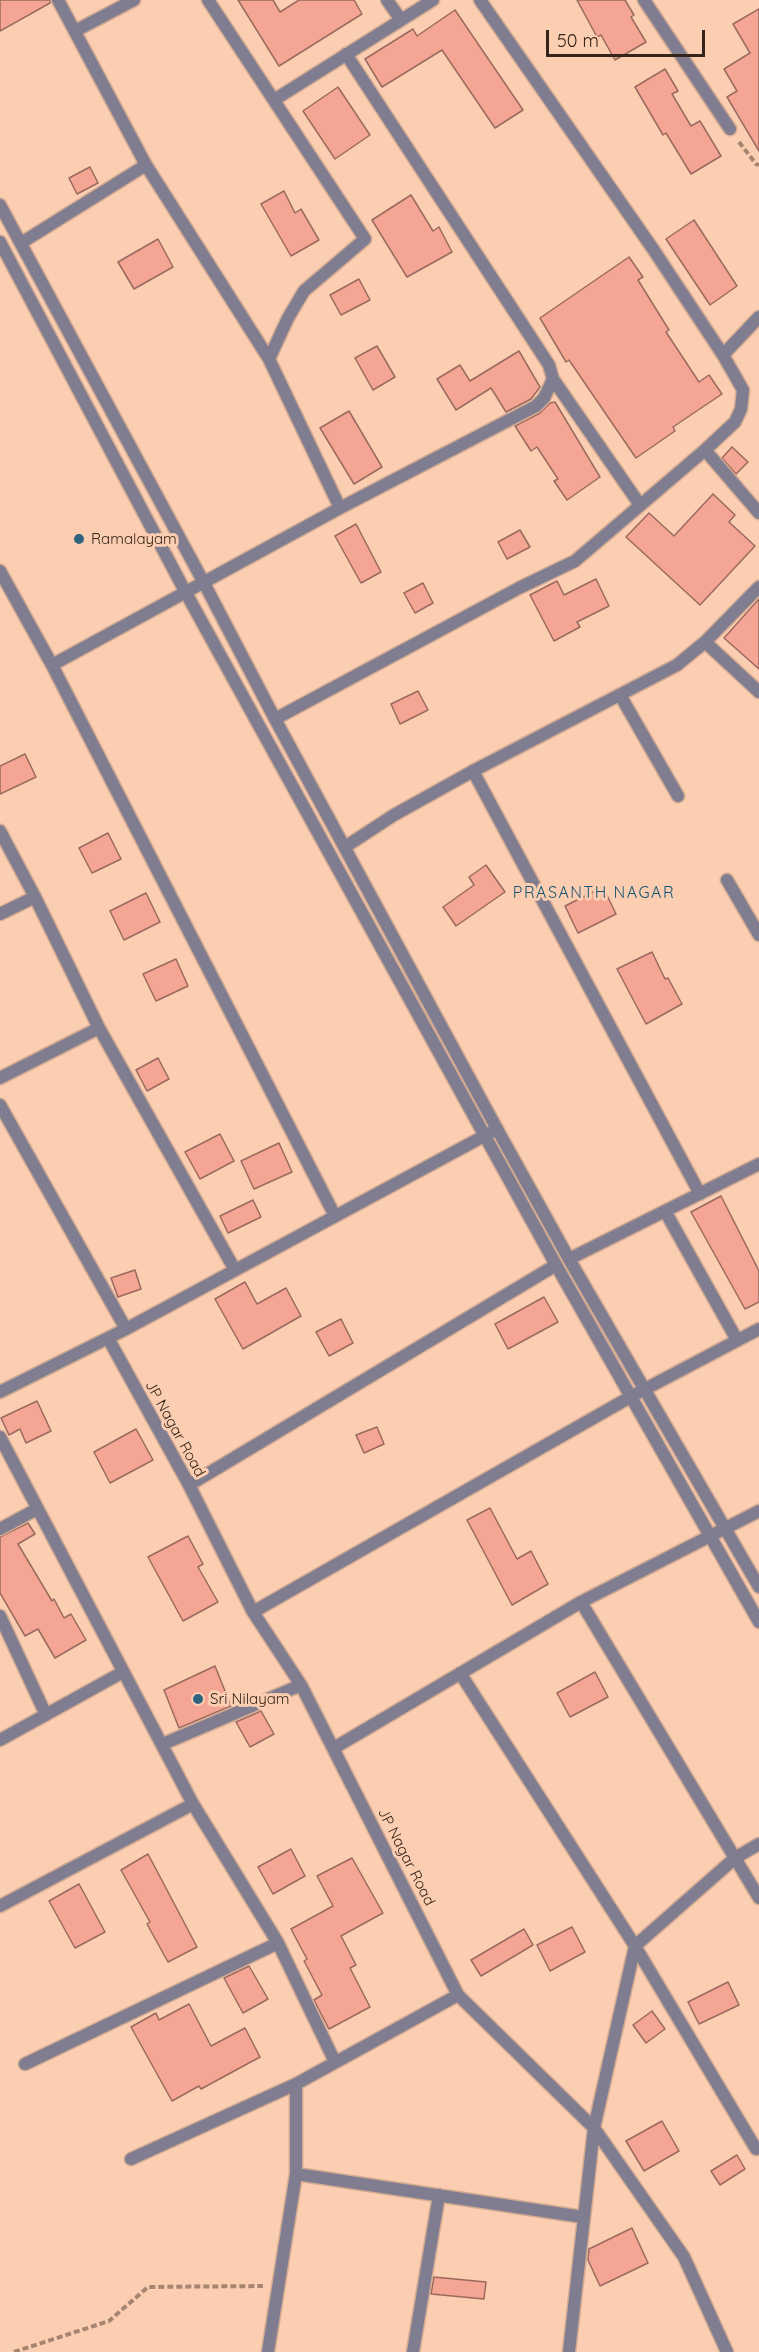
<!DOCTYPE html>
<style>
body{margin:0}
#map{position:relative;width:759px;height:2352px;overflow:hidden;background:#fbcdb1;font-family:Quicksand,sans-serif}
canvas{display:block}
.scale{position:absolute;left:546px;top:30px;width:159px;height:27px;box-sizing:border-box;border:3px solid #352419;border-top:0;padding-left:8px;font-size:18px;line-height:21px;white-space:nowrap;color:#352419;-webkit-text-stroke:4px #fbcdb1;paint-order:stroke}
</style>
<div id="map">
<canvas width="759" height="2352"></canvas>
<div class="scale">50 m</div>
</div>
<script>
const ctx = document.querySelector('canvas').getContext('2d');
ctx.lineJoin = 'round';
function paint(path, color) {
  ctx.fillStyle = color;
  ctx.fill(path, 'evenodd');
}
function shape(rows) {
  const path = new Path2D();
  for (const r of rows) {
    path.moveTo(r[0], r[1]);
    for (let i = 2; i < r.length; i += 2) path.lineTo(r[i], r[i + 1]);
  }
  return path;
}
function trace(path, color, width, dash) {
  ctx.strokeStyle = color;
  ctx.lineWidth = width;
  ctx.lineCap = dash ? 'butt' : 'round';
  ctx.setLineDash(dash || []);
  ctx.stroke(path);
}
function drawText(font, color, halo, rows, align = 'center') {
  ctx.font = font + ' Quicksand,sans-serif';
  ctx.lineWidth = 6;
  ctx.setLineDash([]);
  ctx.textBaseline = 'middle';
  ctx.strokeStyle = halo;
  ctx.fillStyle = color;
  for (const [text, x, y, turn = 0] of rows) {
    ctx.save();
    ctx.translate(x, y);
    ctx.rotate((+turn || 0) * Math.PI / 180);
    ctx.textAlign = isNaN(turn) ? turn : align;
    if (halo) ctx.strokeText(text, 0, 0);
    ctx.fillText(text, 0, 0);
    ctx.restore();
  }
}
const building = shape([
 [0,0,50,0,50,3,0,31,0,0],
 [238,0,273,0,280,12,299,0,354,0,362,14,279,66,238,0],
 [577,0,625,0,634,15,631,17,646,42,615,60,601,35,597,37,577,0],
 [759,9,759,151,727,97,737,91,724,69,750,53,733,24,759,9],
 [455,10,523,110,495,128,442,50,382,87,365,59,413,29,417,36,455,10],
 [665,69,678,91,672,94,691,126,700,121,721,156,691,174,666,133,663,135,635,87,665,69],
 [338,87,370,135,335,159,303,111,338,87],
 [90,167,98,183,77,194,69,178,90,167],
 [284,191,295,213,301,209,319,240,291,256,261,204,284,191],
 [411,195,433,231,439,227,452,252,407,277,372,220,411,195],
 [694,220,737,286,710,305,666,239,694,220],
 [158,239,173,267,134,289,118,262,158,239],
 [629,257,643,277,638,280,669,330,666,332,699,382,709,375,722,394,673,427,675,431,636,458,569,360,566,362,540,318,629,257],
 [359,279,370,300,341,315,330,295,359,279],
 [377,346,395,377,373,390,355,358,377,346],
 [519,351,540,387,531,399,506,412,491,388,456,410,437,379,460,365,470,381,519,351],
 [555,402,600,477,567,500,554,481,558,479,537,447,531,451,515,426,540,413,550,403,555,402],
 [349,411,382,467,354,484,320,428,349,411],
 [732,447,748,462,736,474,722,458,732,447],
 [713,494,735,515,729,522,755,546,700,605,626,537,649,513,674,536,713,494],
 [356,524,381,572,361,583,335,536,356,524],
 [520,530,530,547,507,559,498,542,520,530],
 [596,579,609,606,577,622,580,627,554,641,530,595,557,581,564,595,596,579],
 [423,583,433,603,415,613,404,593,423,583],
 [759,599,759,669,724,638,759,599],
 [418,691,428,710,400,724,391,704,418,691],
 [25,754,36,777,0,794,0,766,25,754],
 [108,833,121,859,92,873,79,848,108,833],
 [486,865,505,892,456,926,443,907,474,885,469,877,486,865],
 [603,887,616,914,578,933,565,906,603,887],
 [146,893,160,922,124,940,110,911,146,893],
 [652,952,665,979,668,978,682,1004,646,1024,617,969,652,952],
 [176,959,188,986,156,1001,143,974,176,959],
 [158,1058,169,1079,147,1091,136,1070,158,1058],
 [220,1134,234,1161,200,1179,185,1152,220,1134],
 [279,1143,292,1172,254,1189,241,1161,279,1143],
 [721,1196,759,1271,759,1302,745,1309,691,1212,721,1196],
 [253,1200,261,1217,228,1233,220,1216,253,1200],
 [135,1270,141,1289,118,1297,111,1278,135,1270],
 [245,1282,257,1304,286,1288,301,1316,243,1349,215,1299,245,1282],
 [544,1297,558,1322,508,1349,495,1324,544,1297],
 [341,1319,353,1343,329,1356,316,1332,341,1319],
 [37,1401,51,1431,26,1443,20,1429,9,1435,1,1418,37,1401],
 [377,1427,384,1444,364,1453,356,1435,377,1427],
 [136,1429,153,1460,110,1483,94,1452,136,1429],
 [490,1508,517,1559,531,1551,548,1584,512,1605,467,1520,490,1508],
 [28,1523,35,1534,18,1544,52,1601,54,1599,64,1618,71,1614,86,1640,55,1658,38,1629,25,1636,0,1593,0,1537,28,1523],
 [188,1536,203,1564,198,1567,218,1602,183,1621,148,1557,188,1536],
 [215,1666,231,1706,179,1728,164,1690,215,1666],
 [595,1672,608,1697,570,1717,557,1693,595,1672],
 [261,1711,274,1734,250,1747,236,1722,261,1711],
 [291,1849,305,1876,273,1894,258,1867,291,1849],
 [148,1854,197,1947,168,1962,147,1924,150,1922,121,1870,148,1854],
 [352,1858,383,1913,341,1936,356,1965,350,1968,370,2007,329,2029,314,2000,322,1995,304,1961,307,1959,291,1929,333,1906,317,1876,352,1858],
 [79,1884,105,1932,75,1948,49,1901,79,1884],
 [572,1927,585,1952,550,1971,537,1945,572,1927],
 [524,1929,533,1945,481,1976,471,1960,524,1929],
 [249,1966,268,1999,243,2013,224,1978,249,1966],
 [728,1982,739,2005,699,2024,688,2002,728,1982],
 [189,2004,211,2046,245,2028,260,2057,201,2089,199,2086,172,2101,131,2027,156,2013,159,2020,189,2004],
 [652,2011,665,2029,646,2043,633,2025,652,2011],
 [662,2121,679,2151,644,2171,626,2141,662,2121],
 [737,2155,745,2169,720,2185,711,2171,737,2155],
 [632,2228,648,2263,600,2286,588,2260,589,2249,632,2228],
 [434,2277,486,2282,484,2299,431,2294,434,2277]
]);
const path = shape([
 [739,142,756,164,759,165],
 [14,2352,109,2321,148,2287,263,2286]
]);
const minor = shape([
 [58,0,146,165,269,359,340,508],
 [208,0,365,239,304,291,288,318,269,359],
 [387,0,401,20],
 [644,0,730,129],
 [75,31,134,0],
 [274,100,433,0],
 [21,243,146,165],
 [723,355,759,317],
 [553,379,640,505],
 [705,450,759,513],
 [0,571,52,665,335,1216],
 [705,642,759,692],
 [52,665,340,508,536,406,544,398,553,379,549,365,346,54],
 [620,695,678,796],
 [275,719,519,588,575,561,705,450,735,422,741,409,743,390,723,355,653,249,480,0],
 [473,771,700,1194],
 [0,831,35,897,99,1028,235,1270],
 [727,880,759,935],
 [0,914,35,897],
 [0,1078,99,1028],
 [0,1105,126,1329],
 [665,1211,737,1340],
 [569,1259,759,1164],
 [108,1338,189,1485,253,1612,301,1685,458,1995,594,2128,569,2352],
 [0,1392,126,1329,497,1129],
 [0,1437,193,1804,278,1943,335,2062],
 [189,1485,556,1265],
 [0,1529,37,1509],
 [581,1602,759,1898],
 [253,1612,632,1396,759,1329],
 [0,1616,46,1715],
 [460,1673,635,1946,756,2149],
 [0,1740,123,1672],
 [163,1744,301,1685],
 [334,1748,581,1602,759,1511],
 [0,1906,193,1804],
 [25,2064,278,1943],
 [131,2159,296,2084,458,1995],
 [296,2174,583,2217],
 [268,2352,296,2174,296,2084],
 [413,2352,439,2195]
]);
const tertiary = shape([
 [0,205,204,583,275,719,497,1129,569,1259,759,1587],
 [0,242,186,593,556,1265,759,1622],
 [345,847,394,815,473,771,677,665,705,642,759,587],
 [727,2352,684,2257,594,2128,635,1946,735,1858,759,1844]
]);
const markers = [
 [79,539,6,"#2d637e"],
 [198,1699,6,"#2d637e"]
];
const poiNames = [
 ["Ramalayam",91,539],
 ["Sri Nilayam",210,1699]
];
const streetNames = [
 ["JP Nagar Road",175,1429,61],
 ["JP Nagar Road",406,1857,63]
];
const neighbourhoodNames = [
 ["PRASANTH NAGAR",594,893]
];
paint(building, '#f4a593');
trace(building, '#9b6a5f', 1.5);
trace(minor, '#d3ab93', 15);
trace(tertiary, '#d3ab93', 15);
trace(path, '#a68570', 4, [6, 3]);
trace(minor, '#807d90', 12);
trace(tertiary, '#807d90', 12);
for (const [x, y, r, color] of markers) {
  const dot = new Path2D();
  dot.arc(x, y, r, 0, 2 * Math.PI);
  ctx.fillStyle = color;
  ctx.fill(dot);
  trace(dot, '#fbcdb1', 2);
}
drawText('15px', '#352419', '#fbcdb1', poiNames, 'left');
drawText('15px', '#352419', '#fbcdb1', streetNames);
ctx.letterSpacing = '1.5px';
drawText('16px', '#125572', '#fbcdb1', neighbourhoodNames);
ctx.letterSpacing = '0px';
</script>
